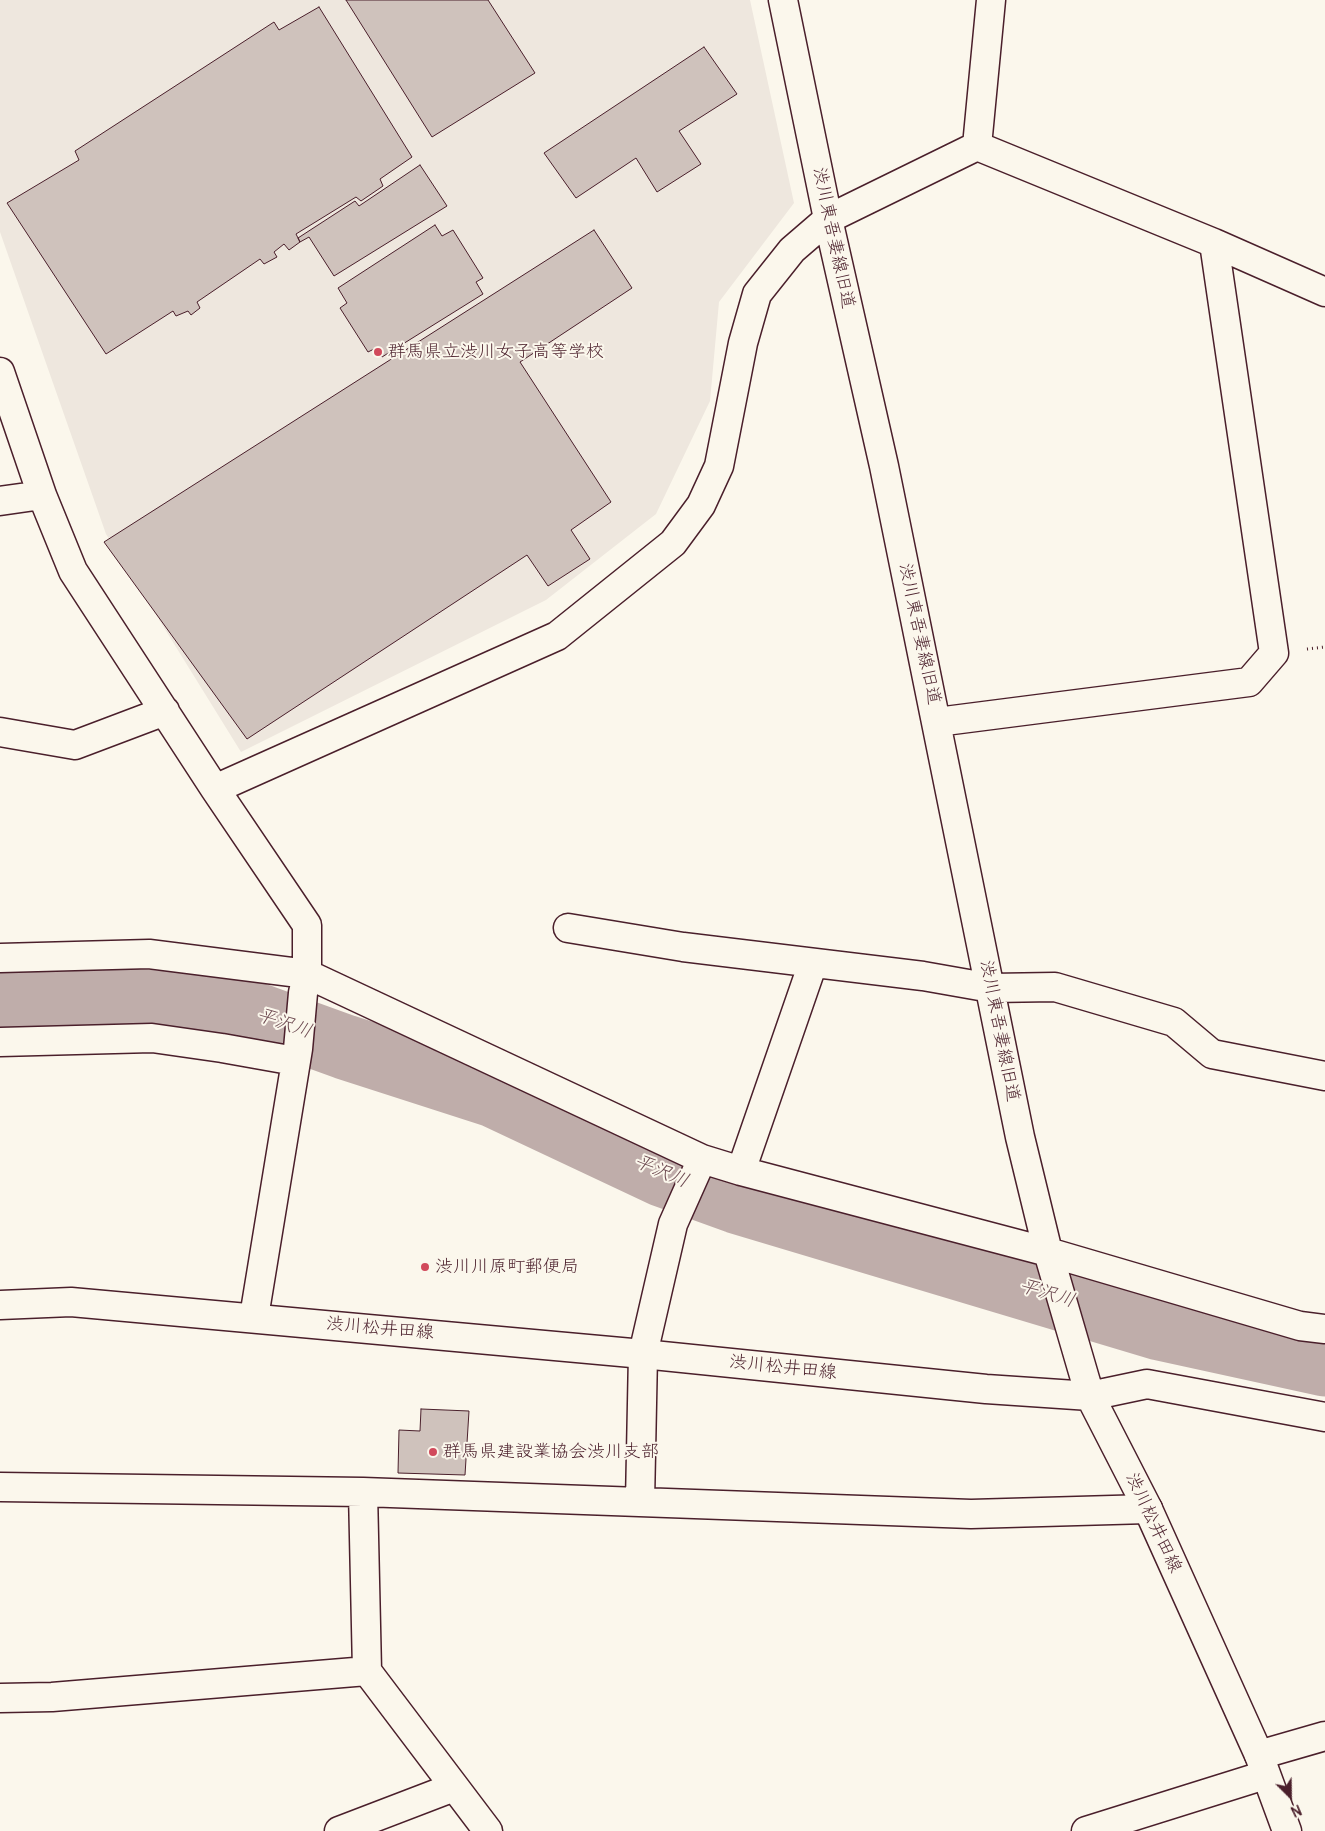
<!DOCTYPE html>
<meta charset="utf-8">
<style>
body{margin:0}
#map{position:relative;width:1325px;height:1831px;overflow:hidden;background:#fbf7ec;font-family:Pangolin,sans-serif}
canvas{display:block}
.north{position:absolute;left:1265px;top:1771px;width:50px;height:50px;-webkit-text-stroke:4px #fbf7ec;paint-order:stroke;rotate:157deg;font-size:14px;font-weight:700;line-height:20px;text-align:center;color:#4a1f2b}
.north::after{content:'';display:block;margin:auto;width:18px;height:22px;background:#4a1f2b;clip-path:polygon(50% 0,100% 100%,50% 72%,0 100%)}
</style>
<div id="map">
<canvas width="1325" height="1831"></canvas>
<div class="north">N</div>
</div>
<script>
const ctx = document.querySelector('canvas').getContext('2d');
ctx.lineJoin = 'round';
function paint(path, color) {
  ctx.fillStyle = color;
  ctx.fill(path, 'evenodd');
}
function shape(rows) {
  const path = new Path2D();
  for (const r of rows) {
    path.moveTo(r[0], r[1]);
    for (let i = 2; i < r.length; i += 2) path.lineTo(r[i], r[i + 1]);
  }
  return path;
}
function trace(path, color, width, dash) {
  ctx.strokeStyle = color;
  ctx.lineWidth = width;
  ctx.lineCap = dash ? 'butt' : 'round';
  ctx.setLineDash(dash || []);
  ctx.stroke(path);
}
function drawText(font, color, halo, rows, align = 'center') {
  ctx.font = font + ' Pangolin,"Klee One",sans-serif';
  ctx.lineWidth = 4;
  ctx.setLineDash([]);
  ctx.textBaseline = 'middle';
  ctx.strokeStyle = halo;
  ctx.fillStyle = color;
  for (const [text, x, y, turn = 0] of rows) {
    ctx.save();
    ctx.translate(x, y);
    ctx.rotate((+turn || 0) * Math.PI / 180);
    ctx.textAlign = isNaN(turn) ? turn : align;
    if (halo) ctx.strokeText(text, 0, 0);
    ctx.fillText(text, 0, 0);
    ctx.restore();
  }
}
const built = shape([
 [0,0,750,0,794,203,719,302,710,401,656,514,546,600,241,752,106,534,0,232]
]);
const river = shape([
 [0,996,100,999,240,1009,345,1047,494,1095,664,1175,736,1201,1160,1328,1325,1364]
]);
const building = shape([
 [346,0,488,0,535,73,432,137,346,0],
 [319,7,412,157,380,179,383,186,361,201,356,197,296,234,300,242,289,250,284,244,274,252,277,257,264,264,260,259,197,302,200,308,191,315,188,311,176,316,173,311,106,354,7,203,79,160,75,151,274,22,279,30,319,7],
 [704,47,737,94,679,131,701,164,657,192,636,158,576,198,544,153,704,47],
 [420,165,447,206,334,276,309,237,300,242,298,238,355,201,359,206,420,165],
 [435,225,442,236,453,230,483,278,476,282,483,294,382,357,376,348,368,352,340,308,347,303,338,288,435,225],
 [594,230,632,288,520,362,611,502,571,530,590,559,548,586,527,555,247,739,104,542,594,230],
 [421,1409,469,1411,465,1475,398,1473,399,1430,420,1431,421,1409]
]);
const path = shape([
 [1307,649,1325,647]
]);
const minor = shape([
 [783,0,828,219,884,466,1020,1137,1048,1252,1090,1396,1147,1384,1325,1417],
 [977,146,991,0],
 [0,372,42,495,73,571,215,789,307,925,307,974,303,993,298,1049,254,1317],
 [0,501,42,495],
 [937,722,1249,682,1274,653,1214,243],
 [0,732,75,745,165,711],
 [215,789,557,636,673,543,701,505,719,466,743,343,757,294,792,250,828,219,977,146,1214,243,1325,292],
 [568,928,683,947,923,976,991,988,1055,987,1174,1022,1212,1054,1325,1076],
 [0,958,149,954,307,974,702,1159,741,1171,1048,1252,1300,1326,1325,1329],
 [0,1042,152,1038,222,1048,295,1061],
 [741,1171,813,963],
 [0,1487,363,1492,971,1514,1148,1509],
 [363,1492,367,1671,488,1831],
 [640,1502,643,1354,673,1224,702,1159],
 [0,1698,52,1697,367,1671],
 [1259,1755,1325,1736],
 [339,1831,454,1787],
 [1086,1831,1265,1775]
]);
const major = shape([
 [0,1305,71,1302,643,1354,986,1389,1090,1396,1148,1509,1259,1755,1287,1831]
]);
const markers = [
 [378,352,5,"#d1495b"],
 [425,1267,5,"#d1495b"],
 [433,1452,5,"#d1495b"]
];
const streetNames = [
 ["渋川東吾妻線旧道",833,238,78],
 ["渋川東吾妻線旧道",919,634,78],
 ["渋川東吾妻線旧道",999,1031,79],
 ["渋川松井田線",380,1329,5],
 ["渋川松井田線",783,1368,6],
 ["渋川松井田線",1153,1523,65]
];
const poiNames = [
 ["群馬県立渋川女子高等学校",388,352],
 ["渋川川原町郵便局",435,1267],
 ["群馬県建設業協会渋川支部",443,1452]
];
const waterNames = [
 ["平沢川",284,1024,19],
 ["平沢川",661,1172,23],
 ["平沢川",1047,1294,17]
];
paint(built, '#eee7de');
trace(river, '#bfadaa', 65);
paint(building, '#cfc2bc');
trace(building, '#4a1f2b', 1);
trace(minor, '#4a1f2b', 31);
trace(major, '#4a1f2b', 31);
trace(path, '#4a1f2b', 3, [1, 4]);
trace(minor, '#fbf7ec', 28);
trace(major, '#fbf7ec', 28);
for (const [x, y, r, color] of markers) {
  const dot = new Path2D();
  dot.arc(x, y, r, 0, 2 * Math.PI);
  ctx.fillStyle = color;
  ctx.fill(dot);
  trace(dot, '#fbf7ec', 2);
}
drawText('18px', '#4a1f2b', '#fbf7ec', streetNames);
drawText('18px', '#4a1f2b', '#fbf7ec', poiNames, 'left');
drawText('italic 19px', '#6d4a51', '#fbf7ec', waterNames);
</script>
